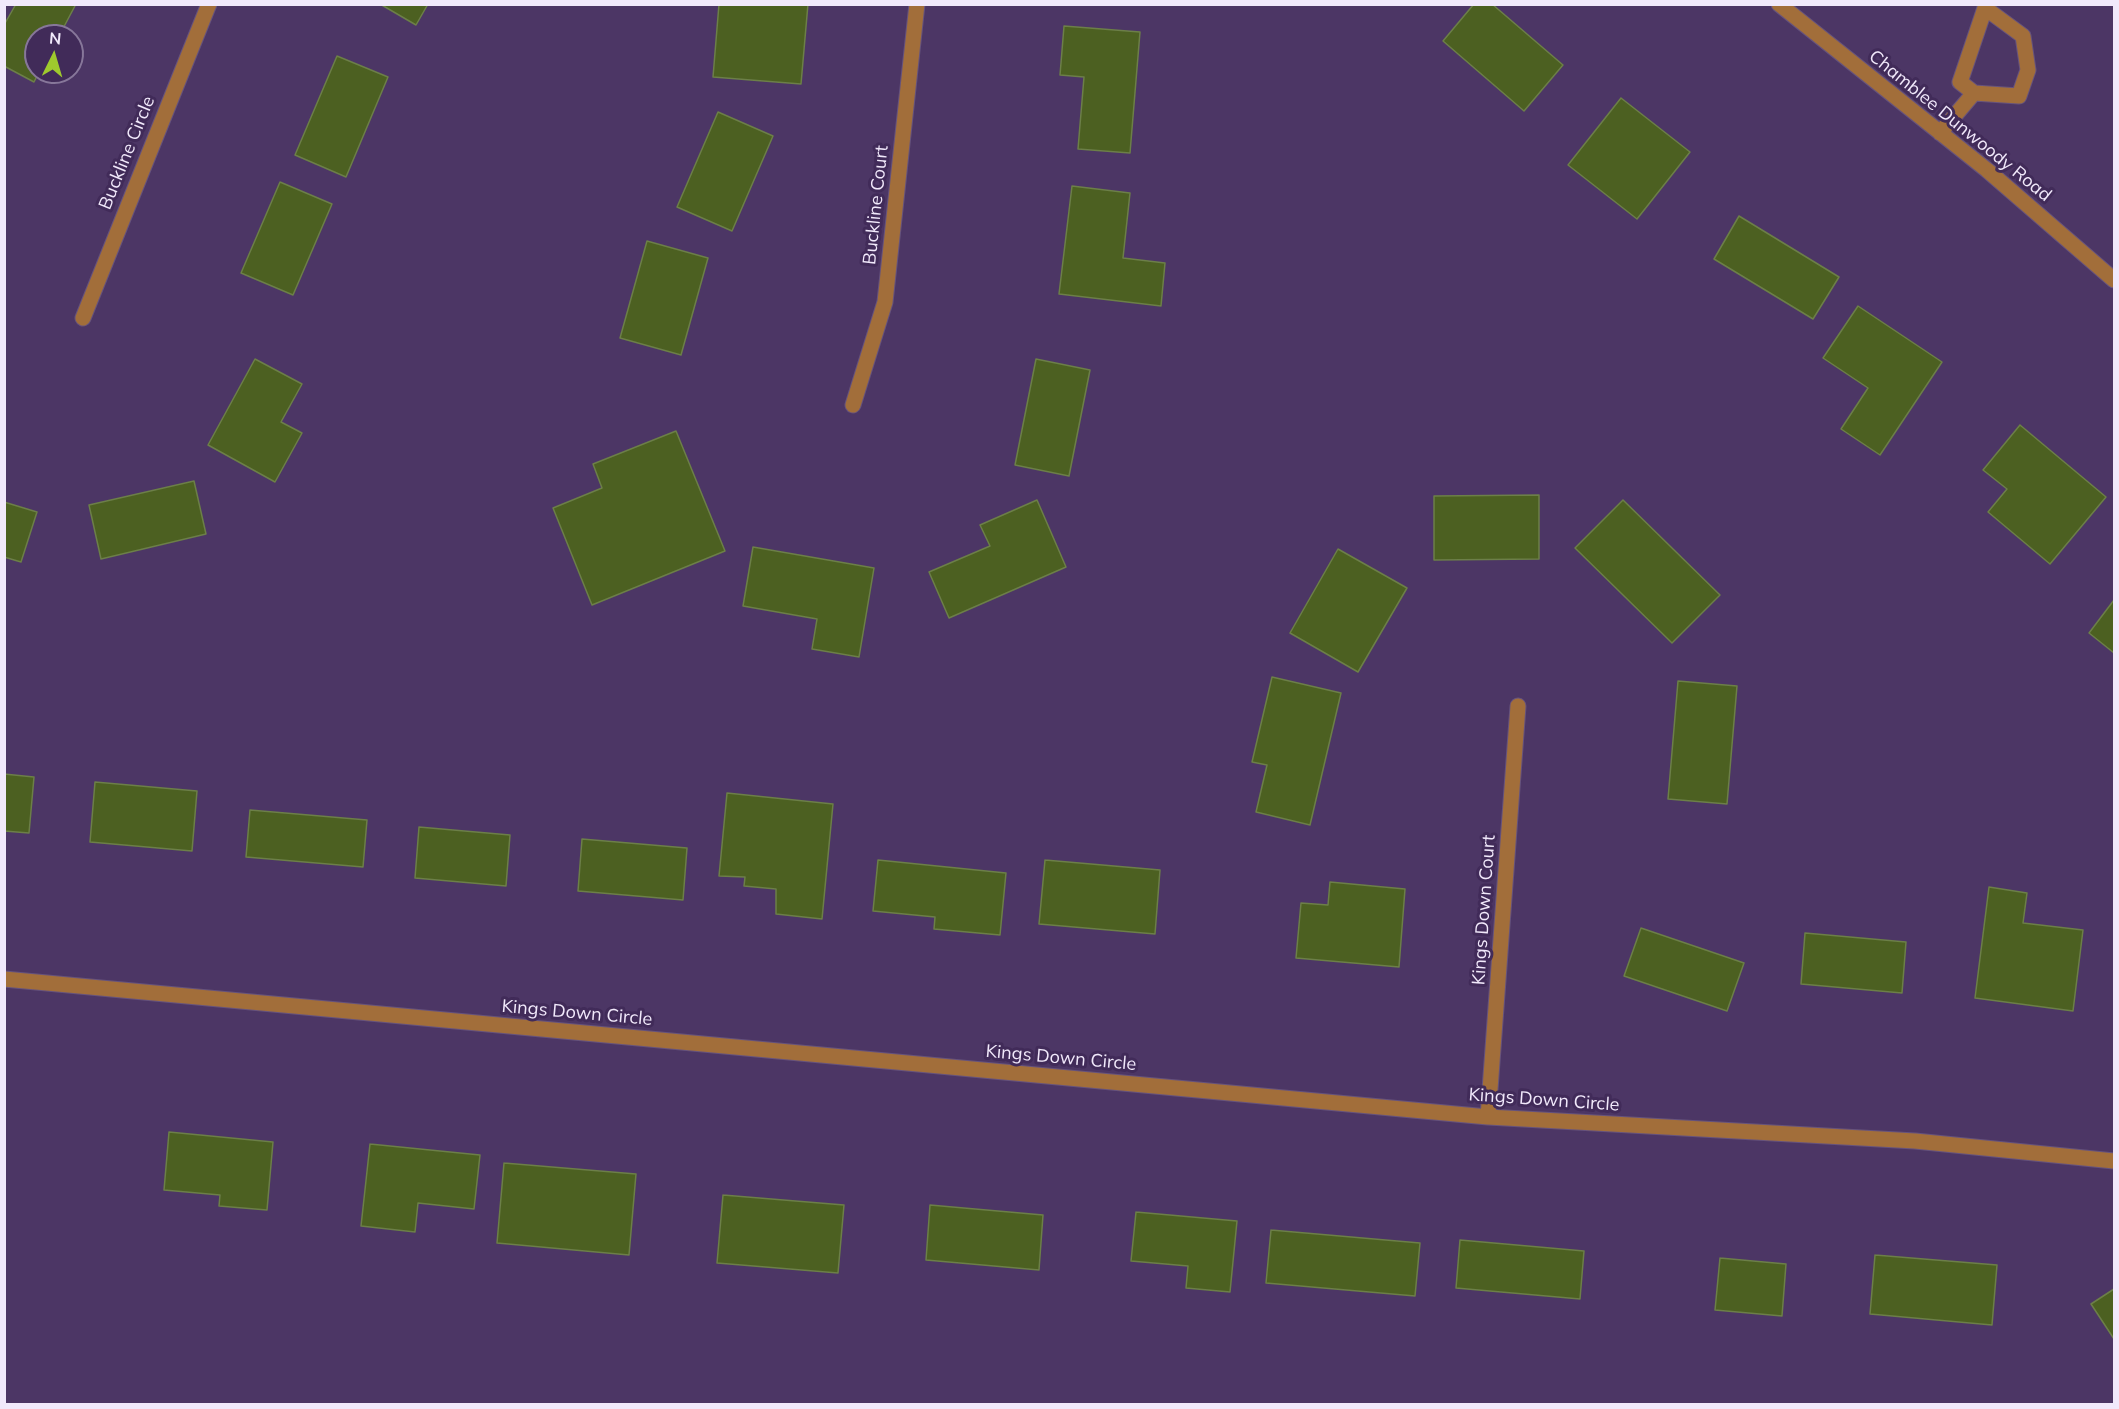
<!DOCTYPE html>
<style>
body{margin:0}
#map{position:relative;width:2119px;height:1409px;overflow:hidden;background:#4c3665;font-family:Mulish,sans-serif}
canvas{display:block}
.frame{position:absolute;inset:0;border:6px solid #f1e9fb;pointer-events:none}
.north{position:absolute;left:24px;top:24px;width:60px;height:60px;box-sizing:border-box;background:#412b59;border:2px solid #87779a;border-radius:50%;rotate:5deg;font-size:16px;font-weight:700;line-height:24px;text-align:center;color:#f1e9fb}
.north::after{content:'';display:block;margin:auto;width:21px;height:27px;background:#9fca2d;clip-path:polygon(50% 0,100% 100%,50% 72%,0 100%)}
</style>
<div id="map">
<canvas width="2119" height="1409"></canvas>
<div class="frame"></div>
<div class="north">N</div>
</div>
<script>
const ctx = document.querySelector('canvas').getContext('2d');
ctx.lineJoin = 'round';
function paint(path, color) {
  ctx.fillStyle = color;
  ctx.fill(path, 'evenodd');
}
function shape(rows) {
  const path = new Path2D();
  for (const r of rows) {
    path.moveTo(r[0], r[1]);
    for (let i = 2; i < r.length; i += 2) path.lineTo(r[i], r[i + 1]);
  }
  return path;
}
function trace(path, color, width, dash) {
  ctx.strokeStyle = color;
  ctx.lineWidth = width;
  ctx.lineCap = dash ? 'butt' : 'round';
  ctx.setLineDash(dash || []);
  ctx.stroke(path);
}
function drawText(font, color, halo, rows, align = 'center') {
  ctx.font = font + ' Mulish,sans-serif';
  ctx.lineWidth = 6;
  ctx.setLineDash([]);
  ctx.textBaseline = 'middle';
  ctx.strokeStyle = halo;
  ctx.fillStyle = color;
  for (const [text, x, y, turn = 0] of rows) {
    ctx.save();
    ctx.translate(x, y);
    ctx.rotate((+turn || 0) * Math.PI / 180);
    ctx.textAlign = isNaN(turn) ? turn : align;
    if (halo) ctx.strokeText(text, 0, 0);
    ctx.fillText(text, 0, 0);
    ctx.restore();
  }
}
const building = shape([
 [16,4,76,4,59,36,36,36,36,72,39,72,34,82,4,66,4,25,16,4],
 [380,4,428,4,416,25,380,4],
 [719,4,808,4,801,84,713,77,719,4],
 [1474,4,1492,4,1563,65,1524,111,1443,41,1474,4],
 [1064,26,1140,32,1130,153,1078,149,1084,77,1060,75,1064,26],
 [337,56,388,77,346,177,295,155,337,56],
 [1621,98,1690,152,1637,219,1568,165,1621,98],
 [718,112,773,136,732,231,677,207,718,112],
 [280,182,332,204,293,295,241,273,280,182],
 [1072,186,1130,193,1123,258,1165,263,1161,306,1059,294,1072,186],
 [1739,216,1839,277,1813,319,1714,259,1739,216],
 [647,241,708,258,681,355,620,338,647,241],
 [1858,306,1942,362,1880,455,1841,429,1868,388,1823,358,1858,306],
 [255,359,302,384,281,422,302,433,275,482,208,445,255,359],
 [1036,359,1090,370,1069,476,1015,465,1036,359],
 [2020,425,2106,497,2050,564,1988,512,2007,489,1983,470,2020,425],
 [676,431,725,551,592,605,553,508,602,488,593,464,676,431],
 [194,481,206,534,101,559,89,505,194,481],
 [1539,495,1539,559,1434,560,1434,496,1539,495],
 [1037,500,1066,567,949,618,929,572,990,546,980,525,1037,500],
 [1623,500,1720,595,1672,643,1575,548,1623,500],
 [4,502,37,512,21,562,4,557,4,502],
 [753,547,874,568,859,657,812,649,817,619,743,606,753,547],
 [1338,549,1407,588,1358,672,1290,633,1338,549],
 [2114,600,2114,653,2089,633,2114,600],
 [1272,677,1341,693,1310,825,1256,812,1267,765,1252,762,1272,677],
 [1678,681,1737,686,1727,804,1668,799,1678,681],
 [4,774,34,777,29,833,4,831,4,774],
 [95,782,197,791,192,851,90,842,95,782],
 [727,793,833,804,822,919,776,914,776,889,744,886,745,877,719,876,727,793],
 [250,810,367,820,363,867,246,857,250,810],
 [419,827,510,835,506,886,415,878,419,827],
 [582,839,687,848,683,900,578,891,582,839],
 [878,860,1006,873,1000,935,934,929,935,917,873,911,878,860],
 [1045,860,1160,870,1155,934,1039,924,1045,860],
 [1330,882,1405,889,1399,967,1296,958,1301,903,1328,905,1330,882],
 [1989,887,2027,893,2023,923,2083,930,2073,1011,1975,998,1989,887],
 [1641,928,1744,963,1727,1011,1624,976,1641,928],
 [1805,933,1906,942,1902,993,1801,984,1805,933],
 [169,1132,273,1142,267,1210,219,1206,220,1195,164,1190,169,1132],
 [370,1144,480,1155,474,1209,418,1203,415,1232,361,1226,370,1144],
 [504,1163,636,1174,629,1255,497,1243,504,1163],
 [723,1195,844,1205,838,1273,717,1263,723,1195],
 [930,1205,1043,1215,1039,1270,926,1260,930,1205],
 [1136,1212,1237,1221,1230,1292,1186,1288,1188,1266,1131,1261,1136,1212],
 [1271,1230,1420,1243,1415,1296,1266,1283,1271,1230],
 [1460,1240,1584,1251,1580,1299,1456,1288,1460,1240],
 [1875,1255,1997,1265,1992,1325,1870,1314,1875,1255],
 [1720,1258,1786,1264,1782,1316,1715,1310,1720,1258],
 [2114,1289,2114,1339,2091,1304,2114,1289]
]);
const minor = shape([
 [1779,4,1987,170,2114,280],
 [1940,133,1974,93,2019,96,2028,70,2023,36,1985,8,1960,82,1974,93],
 [83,318,209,4],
 [853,405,885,302,917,4],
 [4,979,1488,1117,1915,1141,2114,1161],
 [1488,1117,1518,706]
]);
const streetNames = [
 ["Chamblee Dunwoody Road",1960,126,39],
 ["Buckline Circle",127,153,-68],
 ["Buckline Court",876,205,-84],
 ["Kings Down Court",1484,910,-86],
 ["Kings Down Circle",577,1013,5],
 ["Kings Down Circle",1061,1058,5],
 ["Kings Down Circle",1544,1100,4]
];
paint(building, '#4c6021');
trace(building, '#6c7f48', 1.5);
trace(minor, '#66537d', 17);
trace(minor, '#a26e3a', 15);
drawText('18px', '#f1e9fb', '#412b59', streetNames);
</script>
